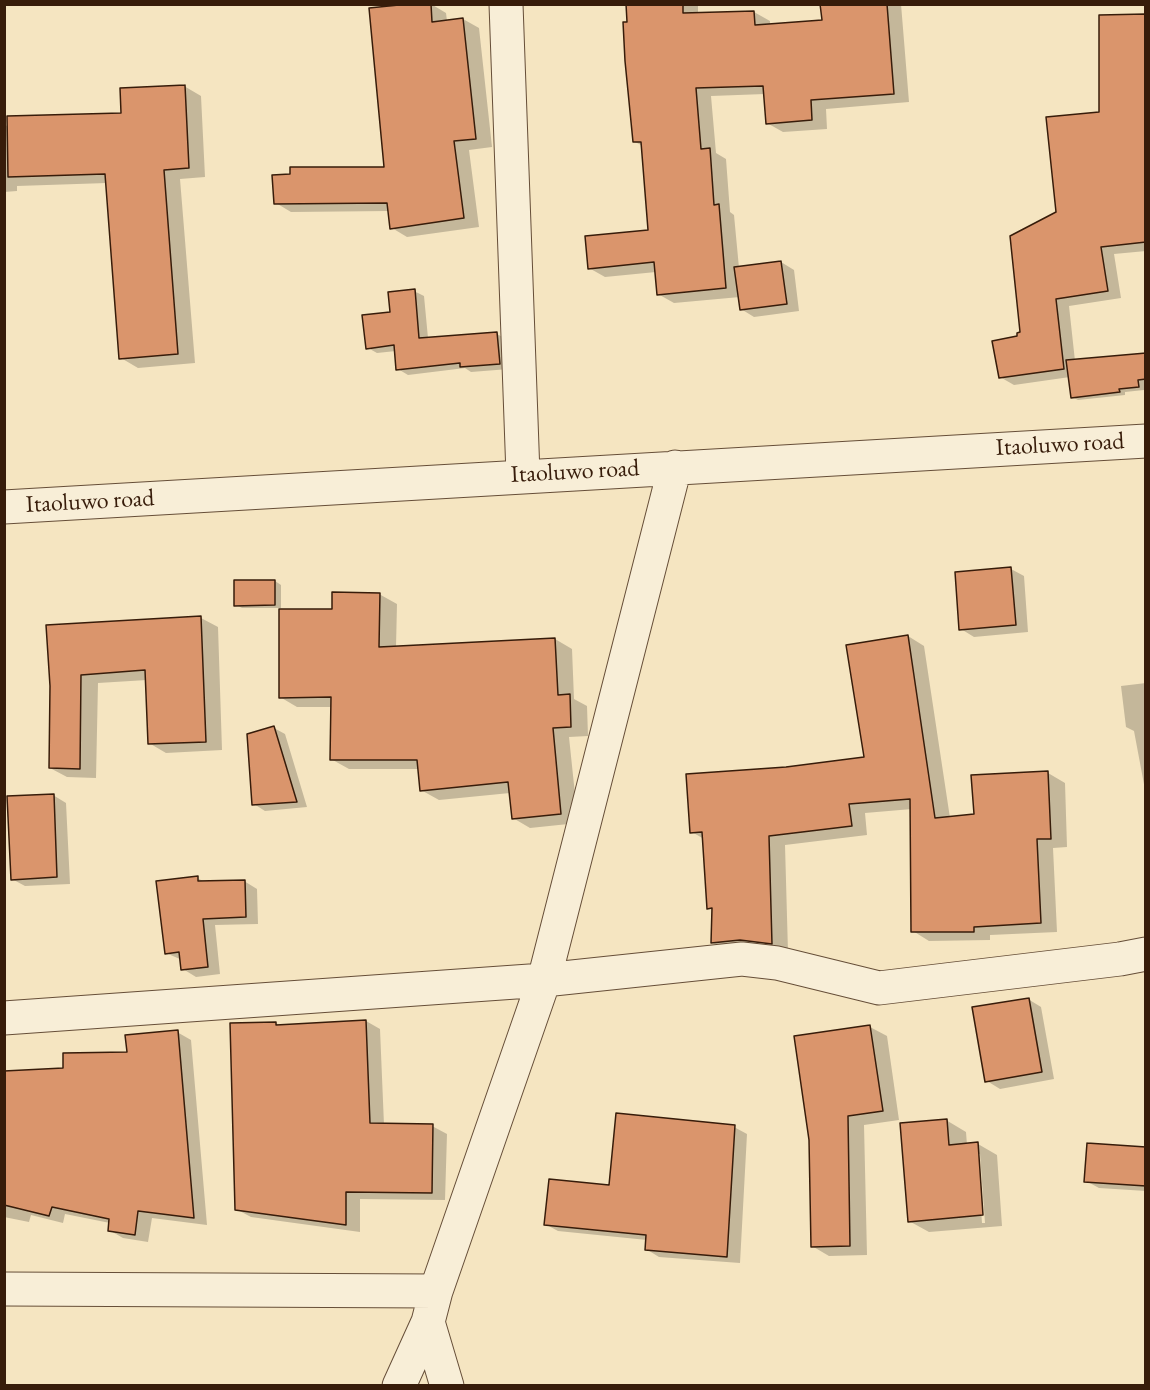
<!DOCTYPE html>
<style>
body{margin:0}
#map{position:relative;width:1150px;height:1390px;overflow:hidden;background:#f5e5c1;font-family:"EB Garamond",serif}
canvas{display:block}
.frame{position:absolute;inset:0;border:6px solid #371c0a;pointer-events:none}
</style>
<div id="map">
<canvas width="1150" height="1390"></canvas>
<div class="frame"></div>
</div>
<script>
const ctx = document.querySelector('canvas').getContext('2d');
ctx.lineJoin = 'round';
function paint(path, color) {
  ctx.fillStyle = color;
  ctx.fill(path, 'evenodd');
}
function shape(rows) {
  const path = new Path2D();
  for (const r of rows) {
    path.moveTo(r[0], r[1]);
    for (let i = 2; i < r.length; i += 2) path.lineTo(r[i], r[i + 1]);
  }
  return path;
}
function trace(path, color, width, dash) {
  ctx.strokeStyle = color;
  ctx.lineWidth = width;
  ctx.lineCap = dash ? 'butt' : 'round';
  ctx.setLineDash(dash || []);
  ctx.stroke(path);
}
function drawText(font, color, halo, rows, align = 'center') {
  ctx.font = font + ' "EB Garamond",serif';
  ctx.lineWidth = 4.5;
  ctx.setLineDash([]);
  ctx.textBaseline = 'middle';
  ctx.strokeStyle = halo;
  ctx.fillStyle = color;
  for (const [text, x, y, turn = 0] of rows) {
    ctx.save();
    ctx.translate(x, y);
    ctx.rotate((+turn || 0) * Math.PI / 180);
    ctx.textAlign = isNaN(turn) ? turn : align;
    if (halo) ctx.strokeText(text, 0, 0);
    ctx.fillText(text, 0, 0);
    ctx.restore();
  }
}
const shadow = shape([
 [424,4,431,4,446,13,447,21,463,19,479,28,492,147,469,150,479,227,407,237,392,228,389,211,291,212,276,203,386,168],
 [628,4,698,4,698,14,754,12,770,21,770,26,823,22,822,4,901,4,909,102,826,109,827,129,783,132,767,123,765,94,711,96,716,153,726,159,730,212,734,215,739,268,781,262,794,270,799,311,754,317,741,309,740,297,674,303,658,294,656,272,605,277,589,268,649,231,643,146,635,142],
 [1146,16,1146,251,1114,254,1121,298,1069,306,1075,361,1146,355,1144,390,1125,392,1125,395,1078,400,1072,397,1070,377,1014,385,1000,377,1022,333,1057,213],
 [184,86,201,96,205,177,180,179,195,363,138,368,121,358,107,183,17,186,17,191,4,192,4,126,123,115],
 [414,291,424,296,428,338,497,334,506,339,509,369,471,372,465,368,408,375,398,369,396,351,377,353,368,348,392,314],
 [1011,569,1024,576,1028,632,974,637,961,629],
 [275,581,281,585,281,610,333,611,379,594,397,604,396,647,555,639,572,649,574,699,587,706,588,736,569,737,578,823,530,828,513,818,510,793,439,800,421,790,419,769,349,769,331,759,332,707,297,707,280,697,281,608,242,608,236,605],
 [201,618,218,627,222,750,166,753,149,743,147,680,98,683,96,778,67,777,50,768,52,686],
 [908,636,924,646,950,818,975,815,1048,773,1065,783,1067,847,1053,848,1057,932,990,935,990,940,929,941,913,931,912,809,865,813,867,835,785,845,788,952,729,952,713,943,713,910,708,908,704,839,692,832,786,769,866,759],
 [1146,683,1146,795,1134,731,1126,727,1121,686],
 [274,728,285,734,307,807,265,811,254,804],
 [53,795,66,803,70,884,25,886,12,879],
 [197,878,205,882,244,881,257,889,258,924,215,925,220,974,196,977,183,969,182,960,166,953],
 [1028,999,1041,1007,1054,1079,1000,1089,987,1081],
 [366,1021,380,1029,384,1125,432,1126,447,1134,445,1200,360,1199,360,1232,251,1217,236,1209,276,1023,281,1027],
 [870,1027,887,1036,899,1120,864,1125,867,1255,829,1256,812,1246],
 [177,1032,191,1040,207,1225,152,1218,148,1242,123,1238,109,1230,110,1223,65,1214,63,1223,31,1215,29,1222,4,1217,4,1072,65,1069,128,1053],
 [946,1120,966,1132,967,1145,978,1144,997,1155,1002,1226,929,1232,909,1221],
 [977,1154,980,1154,985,1223,982,1223],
 [734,1127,747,1134,740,1263,659,1257,646,1249,647,1240,558,1231,545,1224,610,1187],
 [1146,1148,1146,1191,1099,1188,1086,1181]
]);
const building = shape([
 [409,4,431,4,432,22,463,18,476,139,454,141,464,218,390,229,387,203,274,204,272,175,290,174,290,167,384,167,369,8,409,4],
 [626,4,683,4,683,13,754,11,755,25,822,20,820,4,887,4,894,94,811,100,812,120,766,124,763,86,696,88,701,149,710,148,714,205,719,204,726,288,657,295,654,262,588,269,585,236,648,230,641,142,633,142,625,61,623,22,627,22,626,4],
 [1146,14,1146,242,1101,247,1108,291,1056,299,1064,369,999,378,992,341,1017,336,1017,333,1020,332,1010,236,1056,212,1046,117,1099,112,1099,15,1146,14],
 [185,85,189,168,164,170,178,354,119,359,105,174,8,177,7,116,121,113,120,88,185,85],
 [781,261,787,304,740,310,734,267,781,261],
 [415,289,419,338,497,332,500,364,460,367,460,363,396,370,394,345,366,349,362,315,390,312,388,292,415,289],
 [1146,353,1146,379,1138,380,1139,387,1119,389,1120,392,1071,398,1066,360,1146,353],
 [1011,567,1016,625,959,630,955,572,1011,567],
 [234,580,275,580,275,605,234,606,234,580],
 [332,592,380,593,379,647,555,638,558,695,570,694,571,727,553,728,561,814,512,819,508,782,420,791,417,760,330,760,331,697,279,698,279,609,332,609,332,592],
 [201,616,206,742,148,744,145,670,81,675,80,769,49,768,50,686,46,625,201,616],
 [908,635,935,818,974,814,971,775,1048,771,1051,839,1037,839,1041,923,974,927,974,932,911,932,910,799,849,804,852,826,769,836,772,944,740,940,711,943,712,908,707,909,702,832,690,833,686,774,786,767,864,757,846,645,908,635],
 [274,726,297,802,252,805,247,734,274,726],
 [54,794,57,877,11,880,7,796,54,794],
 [198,876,198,881,245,880,246,917,203,919,208,967,181,970,179,952,165,954,156,881,198,876],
 [1029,998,1042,1072,985,1082,972,1007,1029,998],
 [366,1020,370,1123,433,1124,432,1193,346,1192,346,1225,235,1210,230,1023,276,1022,276,1025,366,1020],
 [870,1025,883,1111,848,1116,850,1246,811,1247,809,1140,794,1036,870,1025],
 [178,1030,194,1218,138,1211,135,1235,108,1231,109,1219,52,1207,49,1216,4,1205,4,1071,63,1068,63,1053,127,1052,125,1035,178,1030],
 [616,1113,735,1125,727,1257,645,1250,646,1235,544,1225,549,1179,609,1185,616,1113],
 [947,1119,949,1145,978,1142,983,1215,908,1222,900,1123,947,1119],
 [1087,1143,1146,1147,1146,1186,1084,1182,1087,1143]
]);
const minor = shape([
 [506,4,523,475],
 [4,507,1146,441],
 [4,1018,544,980,742,959,777,963,879,988,1120,959,1146,954],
 [4,1289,436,1291],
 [399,1386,428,1322],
 [447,1386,428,1322,436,1291,544,980,675,467]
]);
const streetNames = [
 ["Itaoluwo road",1060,445,-3],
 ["Itaoluwo road",575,472,-3],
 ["Itaoluwo road",90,502,-3]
];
paint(shadow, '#0003');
paint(building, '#da956c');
trace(building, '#371c0a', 1.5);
trace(minor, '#664e38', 35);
trace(minor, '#f8eed7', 33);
drawText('24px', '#371c0a', '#f8eed7', streetNames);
</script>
